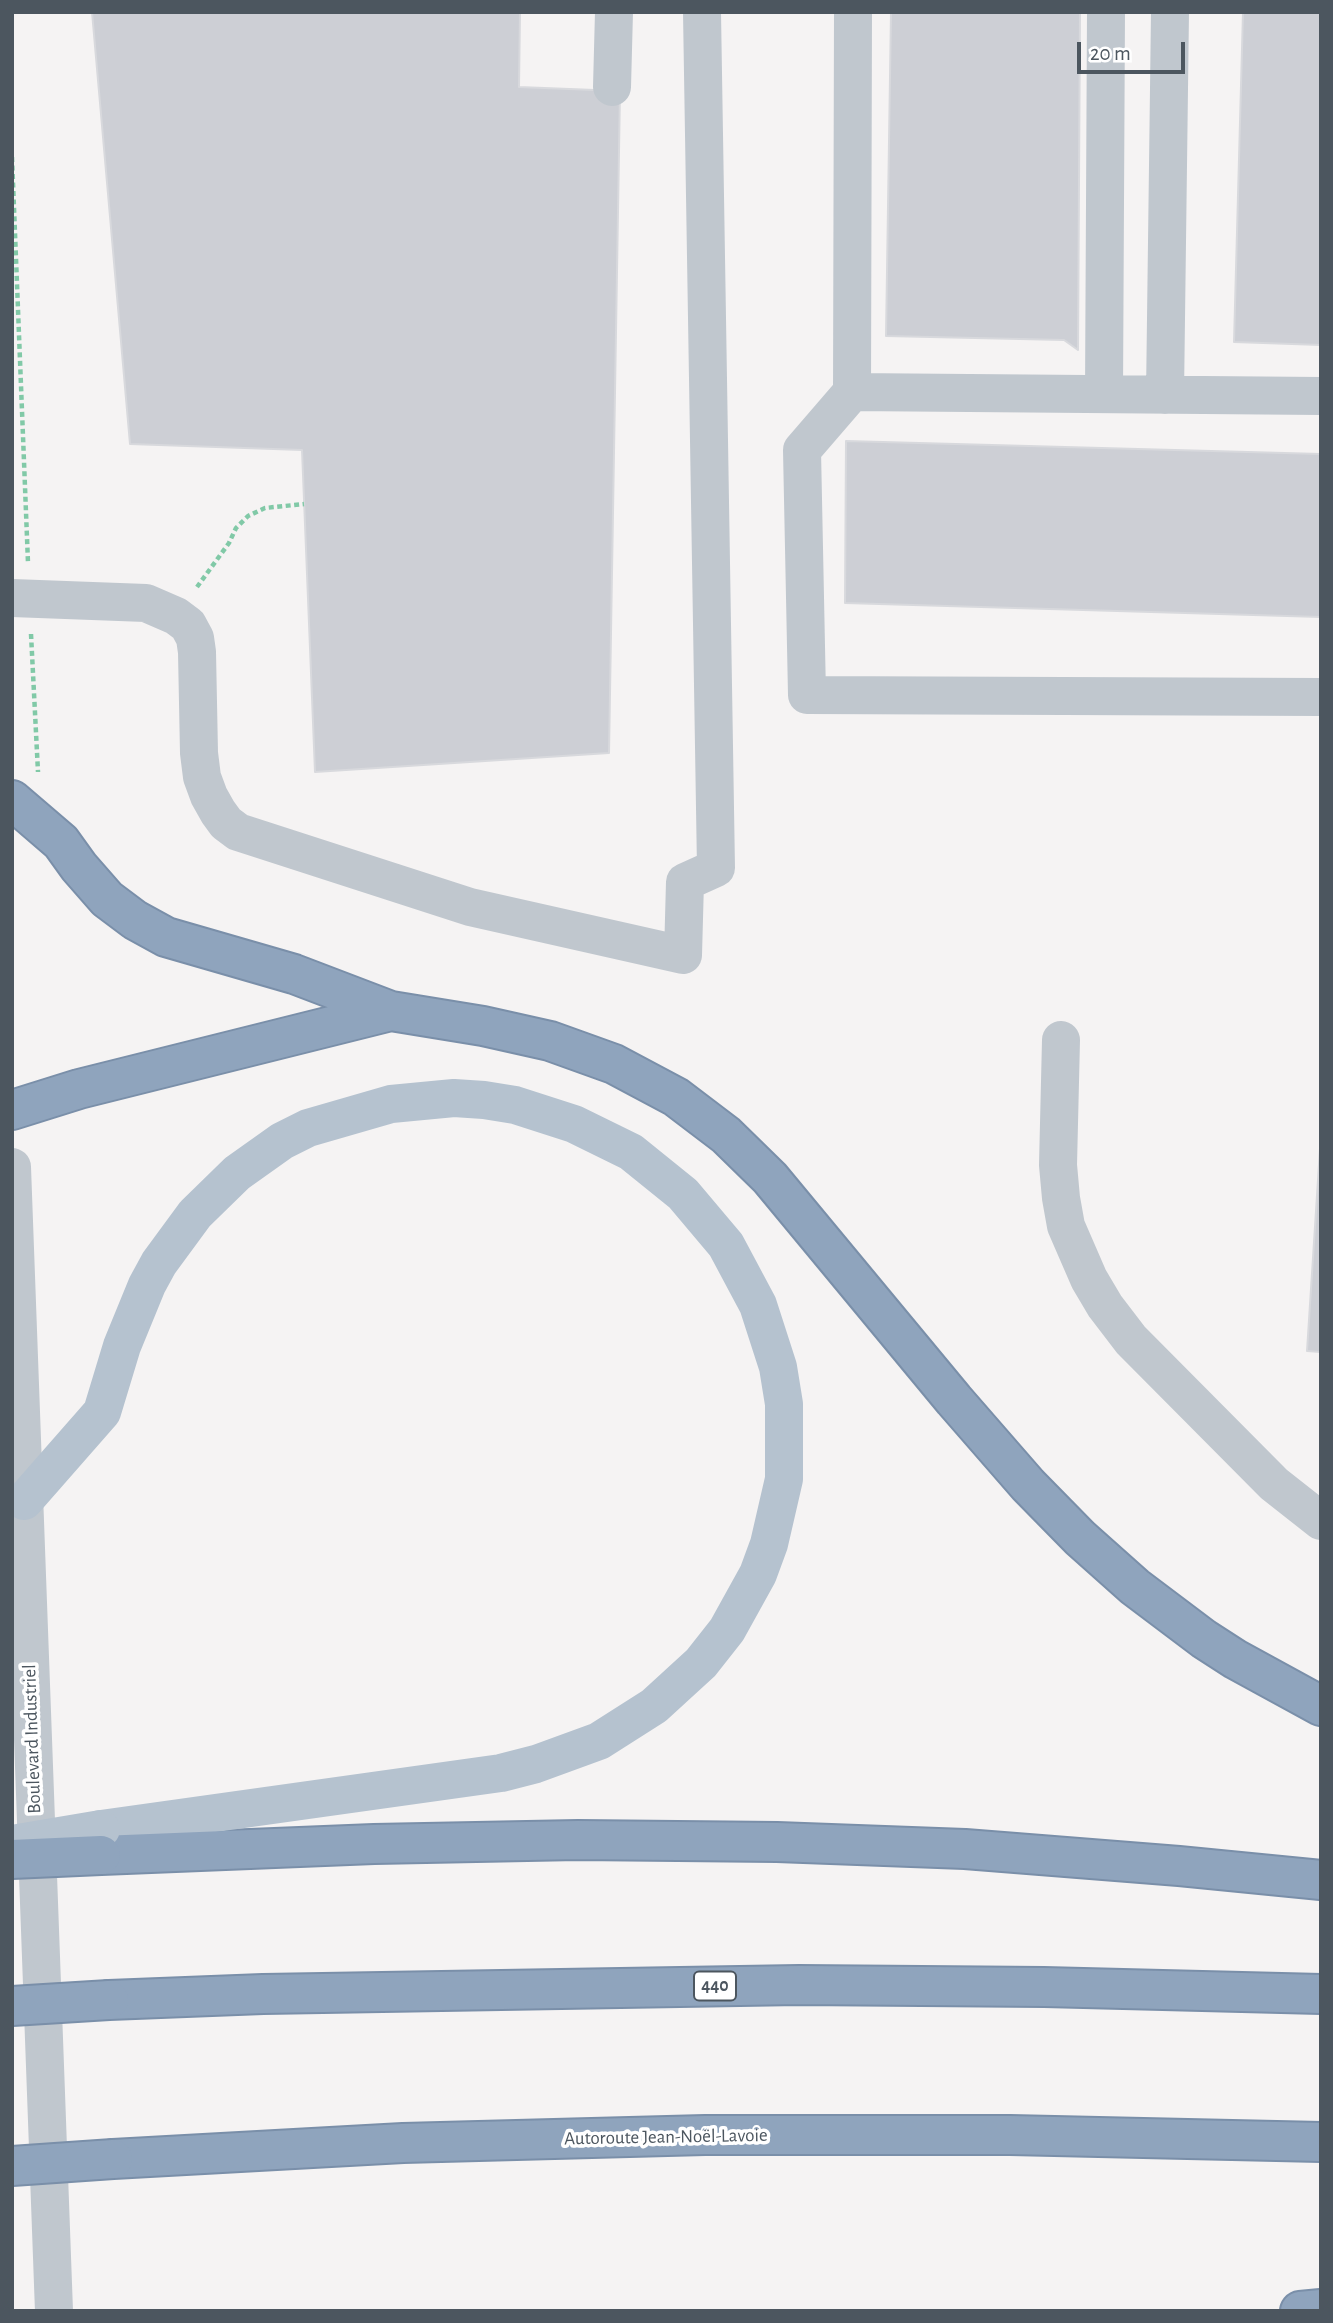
<!DOCTYPE html>
<meta charset="utf-8">
<style>
body{margin:0}
#map{position:relative;width:1333px;height:2323px;overflow:hidden;background:#f5f3f3;font-family:"Alegreya Sans",sans-serif}
canvas{display:block}
.frame{position:absolute;inset:0;border:14px solid #4c565f;pointer-events:none}
.scale{position:absolute;left:1077px;top:42px;width:108px;height:32px;box-sizing:border-box;border:4px solid #4c565f;border-top:0;padding-left:9px;font-size:21px;line-height:24px;white-space:nowrap;color:#4c565f;-webkit-text-stroke:5px #fff;paint-order:stroke}
</style>
<div id="map">
<canvas width="1333" height="2323"></canvas>
<div class="frame"></div>
<div class="scale">20 m</div>
</div>
<script>
const ctx = document.querySelector('canvas').getContext('2d');
ctx.lineJoin = 'round';
function paint(path, color) {
  ctx.fillStyle = color;
  ctx.fill(path, 'evenodd');
}
function shape(rows) {
  const path = new Path2D();
  for (const r of rows) {
    path.moveTo(r[0], r[1]);
    for (let i = 2; i < r.length; i += 2) path.lineTo(r[i], r[i + 1]);
  }
  return path;
}
function trace(path, color, width, dash) {
  ctx.strokeStyle = color;
  ctx.lineWidth = width;
  ctx.lineCap = dash ? 'butt' : 'round';
  ctx.setLineDash(dash || []);
  ctx.stroke(path);
}
function drawText(font, color, halo, rows, align = 'center') {
  ctx.font = font + ' "Alegreya Sans",sans-serif';
  ctx.lineWidth = 7;
  ctx.setLineDash([]);
  ctx.textBaseline = 'middle';
  ctx.strokeStyle = halo;
  ctx.fillStyle = color;
  for (const [text, x, y, turn = 0] of rows) {
    ctx.save();
    ctx.translate(x, y);
    ctx.rotate((+turn || 0) * Math.PI / 180);
    ctx.textAlign = isNaN(turn) ? turn : align;
    if (halo) ctx.strokeText(text, 0, 0);
    ctx.fillText(text, 0, 0);
    ctx.restore();
  }
}
const building = shape([
 [92,12,520,12,519,87,620,91,609,753,315,772,302,450,130,444,92,12],
 [891,12,1080,12,1078,350,1064,340,886,336,891,12],
 [1243,12,1321,12,1321,345,1234,342,1243,12],
 [846,441,1321,454,1321,617,845,603,846,441],
 [1321,1133,1321,1352,1307,1351,1321,1133]
]);
const path = shape([
 [12,157,28,563],
 [197,587,229,543,236,528,248,516,265,508,304,504],
 [31,634,38,772]
]);
const minor = shape([
 [853,12,852,392,1321,396],
 [612,87,614,12],
 [852,392,802,450,807,695,1321,697],
 [1104,394,1106,12],
 [1165,395,1170,12],
 [12,598,146,603,176,616,188,625,195,638,197,652,199,753,202,777,209,796,218,812,226,823,238,832,470,907,683,955,685,882,716,868,702,12],
 [1061,1040,1058,1165,1061,1198,1066,1226,1089,1279,1105,1306,1131,1340,1274,1484,1321,1521],
 [12,1167,54,2311]
]);
const major = shape([
 [24,1501,102,1412,122,1346,147,1285,159,1263,195,1214,237,1173,282,1141,308,1128,391,1104,454,1098,484,1100,515,1105,574,1124,631,1152,683,1194,726,1245,758,1305,778,1367,784,1404,784,1479,769,1544,758,1574,727,1630,701,1663,654,1706,599,1741,536,1764,501,1773,101,1829]
]);
const highway = shape([
 [12,800,61,842,79,867,107,899,135,920,166,937,294,974,391,1011,483,1026,550,1041,614,1064,676,1097,726,1135,770,1178,954,1400,1028,1485,1080,1538,1135,1587,1204,1639,1235,1659,1321,1706],
 [12,1110,79,1089,391,1011],
 [101,1855,374,1844,578,1840,777,1842,965,1849,1179,1866,1321,1880],
 [109,2000,263,1994,799,1985,1044,1987,1321,1994],
 [113,2159,403,2143,705,2135,1010,2135,1321,2142],
 [1300,2311,1321,2309]
]);
const majorBridge = shape([
 [12,1844,101,1829]
]);
const highwayBridge = shape([
 [12,1859,101,1855],
 [12,2006,109,2000],
 [12,2166,113,2159]
]);
const shields = [
 [715,1986,42]
];
const shieldNames = [
 ["440",715,1986]
];
const streetNames = [
 ["Boulevard Industriel",32,1739,-92],
 ["Autoroute Jean-Noël-Lavoie",666,2137,-1]
];
paint(building, '#cdcfd5');
trace(building, '#d8d9dd', 2);
trace(highway, '#7a8fa9', 42);
trace(path, '#81c9a7', 4.5, [5, 3.5]);
trace(minor, '#c0c7ce', 38);
trace(major, '#b5c2cf', 38);
trace(highway, '#8fa4bd', 38);
trace(highwayBridge, '#7a8fa9', 42, []);
trace(majorBridge, '#b5c2cf', 38);
trace(highwayBridge, '#8fa4bd', 38);
for (const [x, y, w] of shields) {
  const box = new Path2D();
  box.roundRect(x - w / 2, y - 14.5, w, 29, 5);
  ctx.fillStyle = '#fff';
  ctx.fill(box);
  trace(box, '#4c565f', 2);
}
drawText('bold 18px', '#4c565f', null, shieldNames);
drawText('19px', '#4c565f', '#fff', streetNames);
</script>
